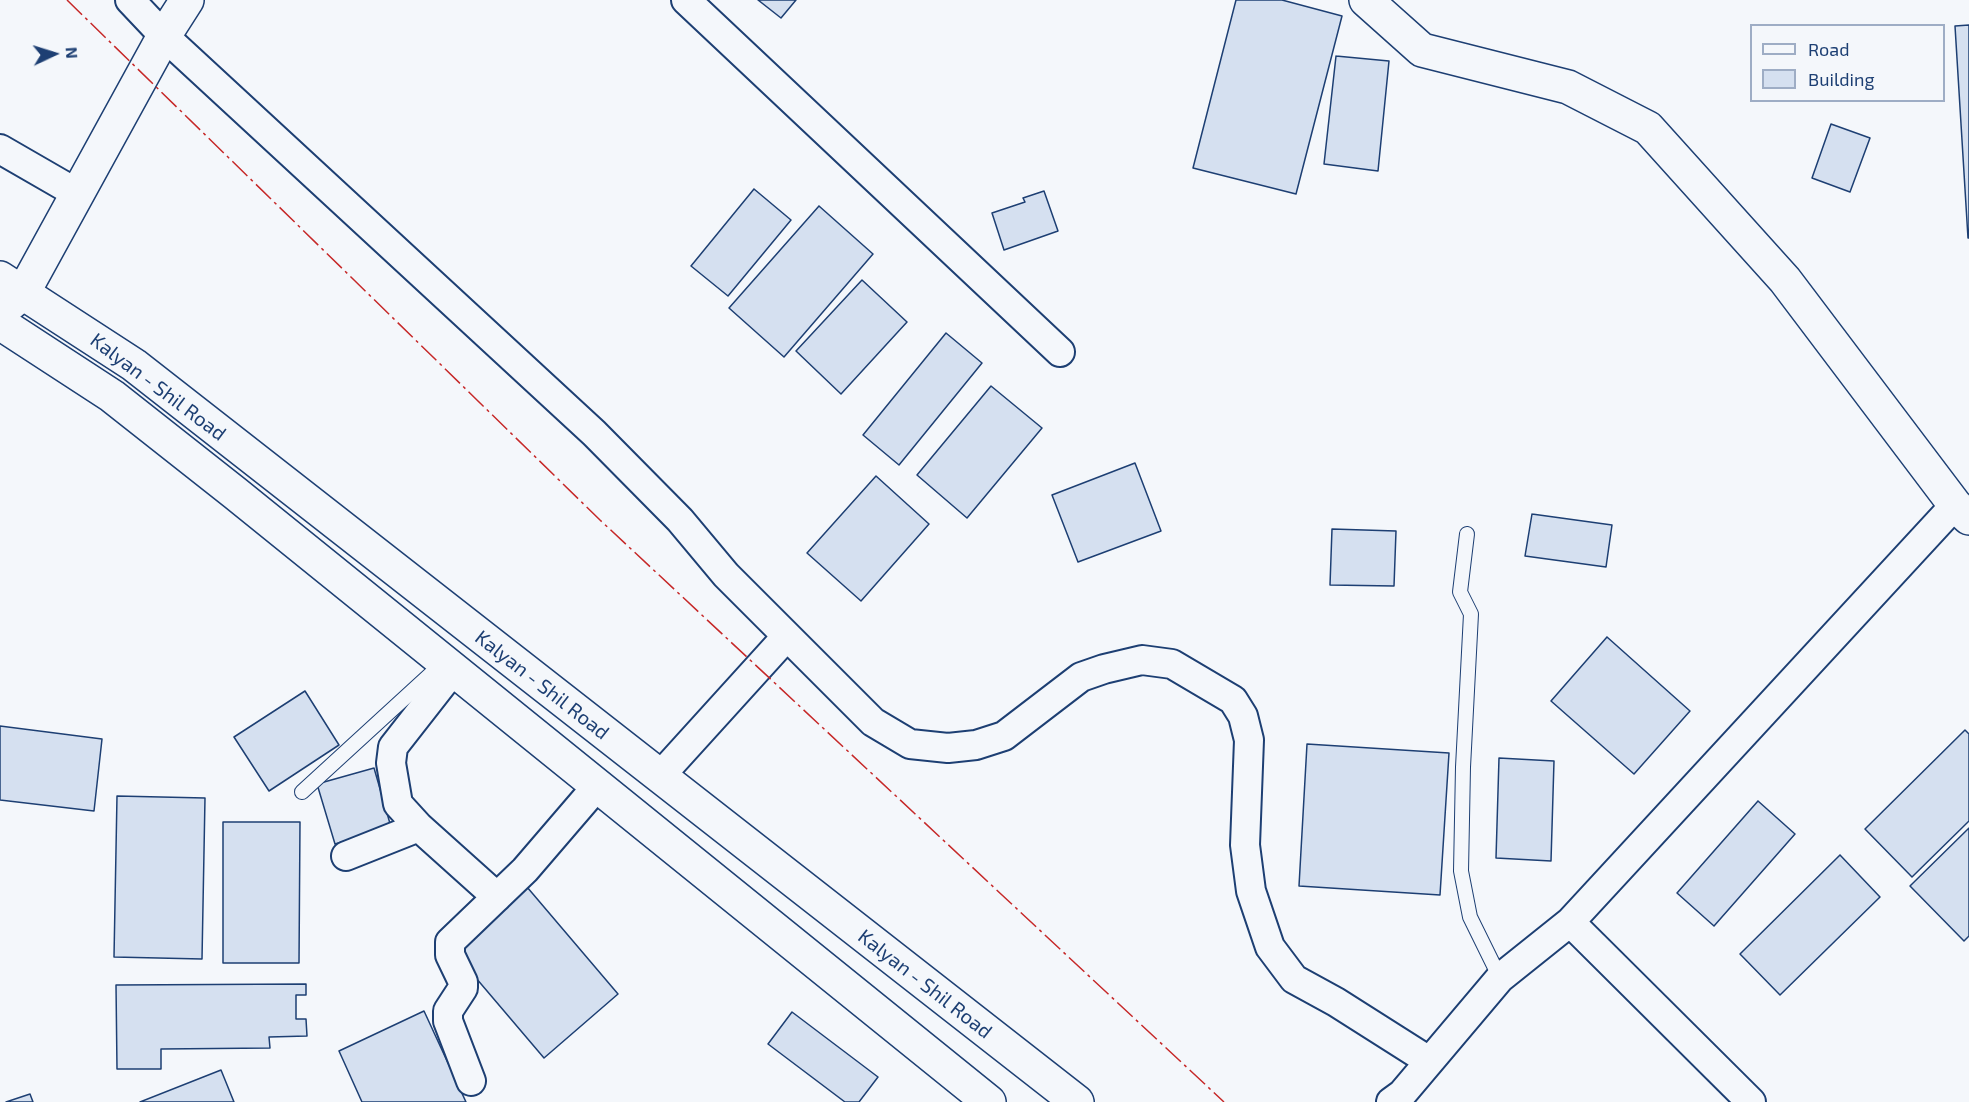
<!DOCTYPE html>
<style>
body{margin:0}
#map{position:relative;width:1969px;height:1102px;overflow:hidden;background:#f4f7fb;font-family:"Exo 2",sans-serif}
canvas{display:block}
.legend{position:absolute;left:1750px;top:24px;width:195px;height:78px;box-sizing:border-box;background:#f4f7fb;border:2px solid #9eadc5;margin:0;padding:8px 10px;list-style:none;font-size:18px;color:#1d3f73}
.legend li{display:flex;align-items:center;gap:12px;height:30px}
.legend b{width:30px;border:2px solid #9eadc5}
.north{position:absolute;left:24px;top:24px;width:60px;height:60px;-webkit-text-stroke:4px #f4f7fb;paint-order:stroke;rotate:86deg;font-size:16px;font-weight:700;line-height:24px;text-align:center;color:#1d3f73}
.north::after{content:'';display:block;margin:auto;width:21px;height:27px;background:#1d3f73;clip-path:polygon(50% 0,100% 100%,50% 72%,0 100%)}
</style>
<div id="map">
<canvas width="1969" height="1102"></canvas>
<ul class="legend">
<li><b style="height:8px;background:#f4f7fb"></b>Road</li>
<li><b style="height:16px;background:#d5e0f0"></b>Building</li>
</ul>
<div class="north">N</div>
</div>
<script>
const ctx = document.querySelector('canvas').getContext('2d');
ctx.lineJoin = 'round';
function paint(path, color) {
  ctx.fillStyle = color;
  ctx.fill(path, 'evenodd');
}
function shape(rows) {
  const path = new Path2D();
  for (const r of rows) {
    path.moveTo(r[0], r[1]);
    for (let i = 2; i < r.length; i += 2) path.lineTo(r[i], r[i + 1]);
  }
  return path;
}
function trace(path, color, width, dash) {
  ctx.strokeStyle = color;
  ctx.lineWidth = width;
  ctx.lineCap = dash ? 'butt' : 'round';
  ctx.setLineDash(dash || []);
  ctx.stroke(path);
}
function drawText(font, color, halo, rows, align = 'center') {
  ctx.font = font + ' "Exo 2",sans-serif';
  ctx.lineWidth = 4.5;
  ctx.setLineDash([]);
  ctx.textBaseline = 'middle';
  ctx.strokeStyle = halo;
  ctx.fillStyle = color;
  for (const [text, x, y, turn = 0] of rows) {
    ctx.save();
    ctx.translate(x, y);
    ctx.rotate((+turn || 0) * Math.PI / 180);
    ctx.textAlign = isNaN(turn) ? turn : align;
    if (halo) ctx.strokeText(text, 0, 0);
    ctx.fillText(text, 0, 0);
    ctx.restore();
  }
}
const building = shape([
 [758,0,796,0,781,18,758,0],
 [1236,0,1282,0,1342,16,1296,194,1193,168,1236,0],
 [1969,25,1969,238,1968,238,1955,26,1969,25],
 [1336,56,1389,61,1378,171,1324,164,1336,56],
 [1831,124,1870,138,1850,192,1812,178,1831,124],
 [754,189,791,220,728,296,691,266,754,189],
 [1044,191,1058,231,1004,250,992,213,1025,202,1023,198,1044,191],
 [819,206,873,254,784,357,729,308,819,206],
 [862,280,907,322,841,394,796,351,862,280],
 [946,333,982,363,899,465,863,435,946,333],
 [991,386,1042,428,967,518,917,475,991,386],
 [1135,463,1161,531,1078,562,1052,495,1135,463],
 [876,476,929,524,861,601,807,553,876,476],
 [1532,514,1612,525,1606,567,1525,556,1532,514],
 [1332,529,1396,531,1394,586,1330,585,1332,529],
 [1607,637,1690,711,1634,774,1551,701,1607,637],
 [305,691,339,745,269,791,234,737,305,691],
 [0,726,102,739,94,811,0,800,0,726],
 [1965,730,1969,734,1969,821,1912,877,1865,829,1965,730],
 [1307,744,1449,753,1440,895,1299,886,1307,744],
 [1499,758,1554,761,1551,861,1496,858,1499,758],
 [374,768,391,827,335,844,317,784,374,768],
 [117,796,205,798,202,959,114,957,117,796],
 [1758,801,1795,834,1714,926,1677,893,1758,801],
 [223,822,300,822,299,963,223,963,223,822],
 [1969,828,1969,936,1964,941,1910,886,1969,828],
 [1840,855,1880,897,1780,995,1740,954,1840,855],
 [527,887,618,994,544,1058,453,951,527,887],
 [306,984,306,995,296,995,296,1019,306,1019,307,1036,269,1037,270,1048,161,1049,161,1069,117,1069,116,985,306,984],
 [424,1011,466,1102,362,1102,339,1051,424,1011],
 [792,1012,878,1077,859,1102,845,1102,768,1044,792,1012],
 [221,1070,234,1102,140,1102,221,1070],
 [30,1094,33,1102,6,1102,30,1094]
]);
const lane = shape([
 [1467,534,1460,592,1471,614,1463,767,1461,871,1470,917,1500,978],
 [302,792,445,661]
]);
const street = shape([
 [130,0,164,36,594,433,680,520,726,575,873,722,910,744,948,748,976,745,1004,736,1081,677,1104,669,1142,660,1172,664,1233,700,1243,716,1249,740,1245,845,1251,891,1270,947,1294,979,1336,1002,1429,1061],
 [686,0,1060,352],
 [0,149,78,194],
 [454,669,393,747,391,763,398,804,419,827,497,897],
 [660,776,787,636],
 [346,856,419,827],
 [1570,922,1751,1102],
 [471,1081,448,1021,448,1011,463,988,463,982,450,955,450,942,525,870,598,785],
 [1391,1102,1402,1094,1500,978,1570,922,1955,505]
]);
const secondary = shape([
 [1366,0,1422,50,1568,87,1648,128,1785,280,1955,505,1969,518],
 [0,312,23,293,164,36,187,0]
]);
const primary = shape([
 [0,278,134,365,1077,1102],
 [0,323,112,396,235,493,989,1102]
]);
const power = shape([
 [67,0,600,520,1224,1102]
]);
const streetNames = [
 ["Kalyan - Shil Road",158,387,37],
 ["Kalyan - Shil Road",542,685,38],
 ["Kalyan - Shil Road",925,984,38]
];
paint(building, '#d5e0f0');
trace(building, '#1d3f73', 1.5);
trace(lane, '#1d3f73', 16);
trace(street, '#1d3f73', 32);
trace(secondary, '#1d3f73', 36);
trace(primary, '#1d3f73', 36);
trace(lane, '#f4f7fb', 14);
trace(street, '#f4f7fb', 28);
trace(secondary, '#f4f7fb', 33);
trace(primary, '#f4f7fb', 33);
trace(power, '#c62828', 1.5, [21, 4.5, 3, 4.5]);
drawText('20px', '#1d3f73', '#f4f7fb', streetNames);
</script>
